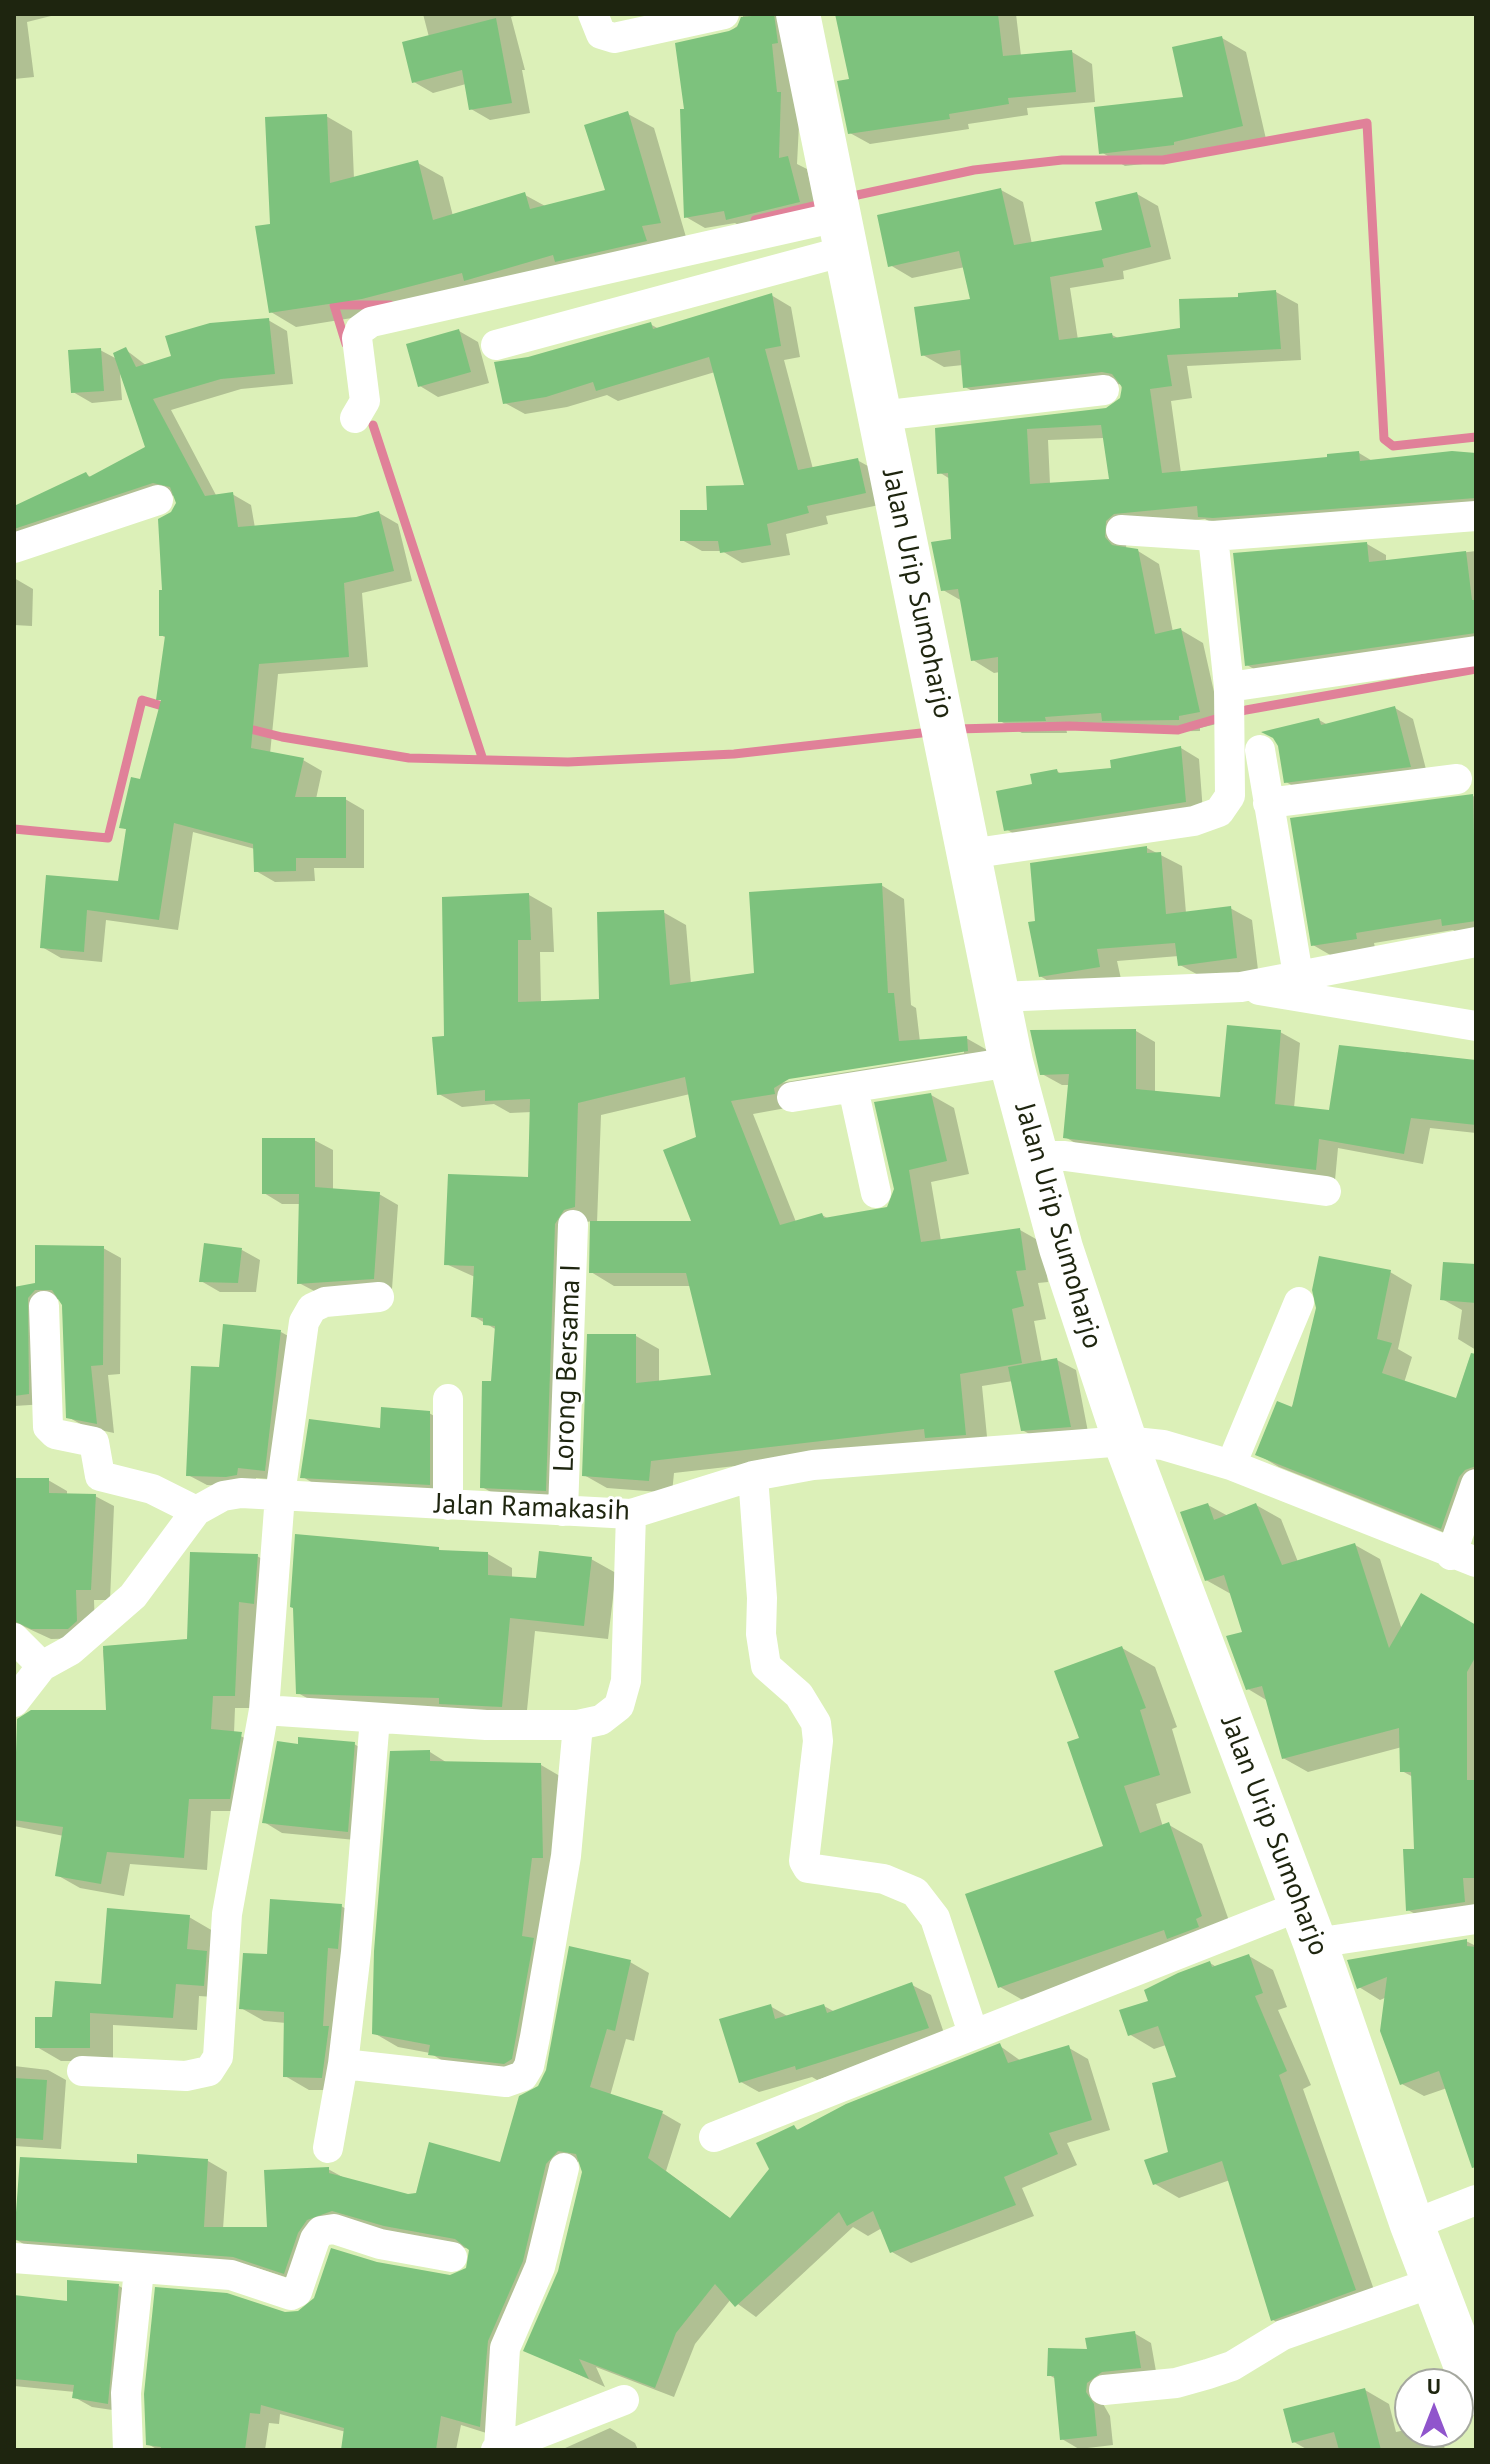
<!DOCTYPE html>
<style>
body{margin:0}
#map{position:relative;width:1490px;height:2464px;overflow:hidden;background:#dcf0b8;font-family:"PT Sans",sans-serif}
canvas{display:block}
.frame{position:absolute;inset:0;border:16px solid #1e250f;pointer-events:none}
.north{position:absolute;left:1394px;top:2368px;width:80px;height:80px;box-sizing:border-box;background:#fff;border:2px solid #a5a89f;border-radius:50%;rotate:0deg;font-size:22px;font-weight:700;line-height:32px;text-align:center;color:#1e250f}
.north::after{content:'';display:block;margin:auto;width:28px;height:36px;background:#9055cc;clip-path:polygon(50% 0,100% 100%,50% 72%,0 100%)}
</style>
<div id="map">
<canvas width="1490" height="2464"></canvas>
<div class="frame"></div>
<div class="north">U</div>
</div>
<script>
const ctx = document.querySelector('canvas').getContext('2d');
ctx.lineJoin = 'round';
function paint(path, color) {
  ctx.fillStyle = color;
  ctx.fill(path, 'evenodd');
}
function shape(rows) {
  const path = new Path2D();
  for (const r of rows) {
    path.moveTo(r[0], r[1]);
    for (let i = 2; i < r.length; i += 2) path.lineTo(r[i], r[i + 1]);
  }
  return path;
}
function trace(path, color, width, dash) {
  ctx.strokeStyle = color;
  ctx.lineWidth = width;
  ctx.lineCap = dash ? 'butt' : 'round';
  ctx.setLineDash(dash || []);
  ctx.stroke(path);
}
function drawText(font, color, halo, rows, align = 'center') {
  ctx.font = font + ' "PT Sans",sans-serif';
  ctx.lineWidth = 6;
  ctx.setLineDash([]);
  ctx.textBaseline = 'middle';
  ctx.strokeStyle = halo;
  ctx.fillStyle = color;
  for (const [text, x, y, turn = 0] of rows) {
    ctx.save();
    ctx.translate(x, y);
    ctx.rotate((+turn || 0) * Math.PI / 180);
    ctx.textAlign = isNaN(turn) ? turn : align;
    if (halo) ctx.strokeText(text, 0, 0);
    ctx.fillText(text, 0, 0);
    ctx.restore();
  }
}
const shadow = shape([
 [14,14,59,14,27,22,34,77,14,79],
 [423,14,520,14,511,17,525,70,522,70,530,113,490,120,471,109,466,84,433,93,414,82,429,37],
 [743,14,791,14,800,105,797,164,807,169,818,213,747,230,735,223,705,228,686,217,686,111,729,33,743,21],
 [837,14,1016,14,1021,56,1072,52,1092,64,1095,102,1027,108,1028,115,968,124,969,129,870,144,850,133,852,81],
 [1222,38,1246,52,1266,139,1197,155,1197,158,1125,166,1101,152,1186,99],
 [628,114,654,128,686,237,389,312,296,327,271,312,272,225,326,116,352,131,354,179,418,163,443,177,453,216,525,195,547,207,607,192],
 [1001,190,1023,202,1032,244,1105,231,1137,194,1158,206,1171,259,1123,271,1124,279,1070,288,1078,340,1112,335,1120,339,1183,330,1240,299,1276,292,1298,304,1301,360,1187,366,1192,398,1171,401,1181,473,1329,459,1359,453,1374,462,1476,455,1476,511,1222,528,1205,519,1135,526,1127,533,1126,549,1138,551,1159,564,1173,632,1181,630,1203,643,1221,723,1200,728,1200,731,1126,732,1113,725,1066,728,1067,733,1022,733,1000,721,1000,672,994,673,973,660,962,601,943,590,953,541,950,479,939,472,937,430,1107,410,1123,397,1121,384,987,399,965,387,963,365,944,367,923,355,972,301,965,267,912,278,890,265],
 [1104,438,1111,481,1050,484,1048,440],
 [771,295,791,307,800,357,784,360,813,469,857,460,877,471,884,504,826,516,828,524,786,534,790,555,742,563,722,551,702,551,682,540,709,512,747,487,715,372,618,401,607,395,567,407,525,414,505,403,529,359,650,324,659,329],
 [268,320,287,331,293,384,241,389,171,410,217,497,232,494,251,505,255,528,356,519,379,513,398,524,412,581,362,593,368,667,278,674,270,754,303,760,322,771,316,799,345,799,364,810,364,868,314,868,315,881,275,882,256,871,255,849,193,832,178,930,106,920,102,962,61,958,42,947,48,877,119,883,128,830,121,827,141,782,163,701,158,699,166,638,161,635,165,592,172,514,178,503,175,495,28,541,15,555,16,564,14,563,14,507,86,474,92,478,148,448,120,373,122,400,92,403,73,392,100,350,117,359,126,350,147,366],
 [459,331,478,342,489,383,438,397,420,386],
 [1367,544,1386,555,1386,562,1476,551,1476,645,1266,676,1247,665],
 [14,578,33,589,32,626,14,625],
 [1395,708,1413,719,1428,777,1304,792,1286,782,1319,720,1328,725],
 [1181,748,1199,759,1203,812,1024,840,1006,829,1034,785,1057,771,1063,775,1114,770],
 [1473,796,1476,798,1476,933,1462,936,1453,930,1374,943,1375,948,1332,956,1313,945],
 [1147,848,1182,866,1186,913,1230,908,1252,920,1258,970,1202,977,1180,965,1179,956,1117,961,1121,979,1062,989,1040,976,1037,923],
 [881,885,904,899,911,1005,916,1008,920,1042,966,1038,989,1051,797,1106,753,1114,796,1222,822,1215,829,1219,889,1208,931,1095,954,1108,969,1174,931,1182,941,1241,1020,1230,1043,1243,1048,1282,1038,1283,1046,1319,1034,1321,1042,1363,1057,1360,1076,1370,1089,1437,1041,1440,1022,1430,1013,1381,982,1386,988,1447,936,1443,674,1473,672,1493,607,1488,584,1475,636,1336,659,1349,659,1383,714,1376,691,1286,614,1286,591,1272,592,1221,587,1222,568,1503,505,1500,482,1487,497,1330,473,1316,475,1277,446,1264,530,1179,532,1112,510,1113,494,1104,462,1107,439,1094,446,1037,529,895,552,908,554,952,540,952,541,1003,602,1001,663,912,686,925,691,984,756,975],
 [964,1051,964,1053,780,1083,779,1079],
 [690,1094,698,1139,694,1223,597,1223,601,1115],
 [1136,1031,1155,1042,1155,1093,1222,1099,1280,1032,1300,1043,1294,1108,1331,1112,1406,1057,1406,1052,1476,1061,1476,1133,1430,1128,1423,1164,1338,1148,1335,1180,1084,1148,1065,1137,1070,1085,1062,1085,1042,1074],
 [314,1140,333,1150,333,1191,379,1194,398,1205,392,1289,318,1293,299,1283,301,1204,282,1204,264,1193],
 [103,1248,121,1258,120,1374,108,1375,114,1433,86,1427,68,1417,62,1298,52,1301,46,1404,14,1406,14,1289,37,1285],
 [242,1250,260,1260,256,1292,220,1292,201,1281],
 [1476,1266,1476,1350,1458,1339,1462,1310,1442,1299],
 [1390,1272,1412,1285,1398,1349,1412,1357,1404,1383,1458,1400,1476,1376,1476,1503,1463,1540,1279,1467,1257,1454],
 [281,1332,299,1342,283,1480,256,1478,255,1485,245,1487,207,1485,188,1475,221,1369],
 [429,1413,448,1424,448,1495,321,1488,303,1477,382,1430],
 [48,1480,67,1491,67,1495,95,1496,114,1506,110,1600,94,1600,95,1631,87,1638,51,1639,14,1622,14,1498],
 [1208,1505,1228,1516,1256,1505,1281,1519,1298,1562,1355,1545,1380,1559,1402,1630,1476,1628,1476,1918,1433,1924,1408,1910,1416,1851,1413,1777,1402,1771,1402,1747,1308,1772,1283,1758,1268,1701,1248,1689,1245,1633,1231,1594,1206,1580],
 [438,1549,444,1553,488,1554,512,1568,512,1578,538,1580,591,1559,616,1573,608,1639,535,1631,526,1720,323,1707,298,1693],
 [257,1556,280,1569,258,1708,235,1708,234,1733,264,1747,252,1811,211,1811,207,1870,130,1864,124,1896,80,1888,57,1875,64,1836,14,1826,14,1777,19,1777,108,1712,103,1650,189,1641],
 [1122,1648,1155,1667,1177,1727,1172,1729,1191,1793,1156,1804,1163,1827,1169,1825,1202,1844,1234,1935,1033,2006,1000,1987,1105,1847,1082,1739],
 [354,1744,373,1755,366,1841,282,1833,264,1822,300,1746],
 [430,1752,449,1764,541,1765,565,1779,535,2074,454,2068,430,2053,398,2047,374,2033],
 [341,1906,364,1919,345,2090,309,2090,285,2076,286,2023,264,2021,241,2008,269,1957],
 [189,1917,213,1931,228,1998,199,1996,197,2030,113,2025,113,2061,61,2061,37,2047,103,1986],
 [1466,1941,1476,1946,1476,2159,1447,2088,1424,2096,1402,2084,1387,1997,1380,2000,1359,1987],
 [1249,1956,1273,1970,1287,2007,1278,2010,1311,2085,1303,2089,1379,2304,1298,2334,1273,2320,1230,2180,1179,2198,1155,2184,1170,2153,1179,2078,1166,2045,1154,2049,1129,2034,1150,2002,1210,1963,1218,1968],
 [630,1962,649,1973,634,2041,626,2039,610,2096,662,2113,681,2124,666,2171,731,2219,771,2169,794,2127,800,2131,1000,2046,1021,2061,1069,2048,1088,2059,1110,2130,1067,2143,1077,2165,1022,2188,1034,2216,911,2263,892,2252,882,2228,868,2236,853,2227,756,2317,731,2299,695,2344,674,2397,596,2367,605,2387,526,2350,559,2272,584,2172,580,2160,565,2175,507,2353,499,2437,461,2425,456,2450,343,2450,346,2432,280,2414,279,2424,269,2423,265,2450,158,2450,148,2444,285,2314,299,2313,376,2264,450,2277,468,2269,471,2249,406,2237,326,2230,304,2283,254,2267,34,2250,15,2239,138,2165,208,2161,227,2172,223,2229,270,2229,328,2169,348,2180,408,2196,501,2164,539,2088],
 [912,1985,931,1995,946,2039,817,2080,812,2077,759,2092,741,2082,770,2006,789,2017,824,2006,835,2012],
 [14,2066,48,2070,66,2080,61,2149,14,2146],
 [119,2286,136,2296,126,2412,92,2407,74,2397,75,2392,14,2386,14,2304,69,2303],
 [1134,2333,1151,2343,1157,2377,1102,2402,1110,2416,1113,2445,1079,2449,1062,2439,1056,2379,1049,2375,1089,2351],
 [1365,2390,1389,2404,1396,2432,1410,2429,1410,2432,1427,2432,1443,2441,1445,2450,1308,2450,1294,2442],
 [610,2428,635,2443,638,2450,554,2450,563,2449]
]);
const stream = shape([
 [848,197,974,170,1062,160,1163,160,1367,123,1384,439,1393,446,1476,437],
 [755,220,826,203],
 [346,344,334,305,390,305],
 [373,425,483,760],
 [242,727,282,737,409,758,568,762,734,754,930,732],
 [957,729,1069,726,1178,730,1246,710,1476,669],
 [14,829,108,838,142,700,169,708]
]);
const building = shape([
 [774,14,778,43,772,44,777,92,781,92,779,158,788,156,800,202,726,220,724,211,684,218,680,109,684,109,675,43,729,31,737,27,741,17],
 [835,14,998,14,1003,56,1072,50,1076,92,1008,98,1009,104,949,114,950,119,848,134,837,81,849,79],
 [496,18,512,103,469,110,462,70,412,83,402,42],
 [1222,36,1243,126,1174,142,1174,145,1099,154,1094,107,1183,97,1172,47],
 [628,111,661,223,642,226,647,241,555,262,553,255,464,281,462,273,362,299,269,313,255,226,270,224,265,117,327,114,330,183,418,160,433,220,525,192,530,209,605,190,584,125],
 [1001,188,1014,245,1102,230,1095,202,1137,192,1151,247,1102,259,1104,267,1050,277,1059,340,1112,333,1113,338,1180,328,1179,299,1238,297,1238,293,1276,290,1281,349,1167,355,1172,386,1150,389,1162,473,1327,457,1327,454,1359,451,1360,461,1452,451,1476,453,1476,498,1213,518,1198,517,1197,506,1114,514,1106,521,1105,537,1112,545,1138,549,1155,634,1181,628,1200,712,1179,716,1179,720,1102,721,1101,713,1045,717,1046,721,998,722,998,657,971,661,958,589,941,591,931,542,951,539,948,473,937,474,935,428,1106,408,1120,398,1122,387,1112,374,1102,372,963,388,960,350,921,356,914,307,970,299,959,251,888,267,877,215],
 [1101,425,1109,479,1030,484,1027,429],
 [772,293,781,346,765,349,798,470,858,458,866,493,807,506,809,513,767,524,771,545,720,553,718,541,680,541,680,510,707,510,706,486,744,485,709,357,596,391,593,382,546,397,503,404,494,362,528,357,651,322,653,329],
 [269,318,275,374,221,379,153,399,205,496,233,492,238,527,356,517,379,511,394,571,344,583,349,657,259,664,251,748,304,758,295,797,346,797,346,858,296,858,296,871,254,872,253,844,174,823,159,920,87,910,84,952,40,948,46,875,118,881,126,829,119,828,131,777,140,779,161,700,156,700,165,636,159,636,159,590,162,590,158,519,171,512,176,503,170,487,153,483,14,529,14,506,86,472,89,477,145,447,113,353,126,347,136,367,171,356,165,336,210,323],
 [459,329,471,372,418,387,406,344],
 [101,348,104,391,71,393,68,350],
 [1367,542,1369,562,1466,551,1472,600,1476,600,1476,633,1245,666,1233,553],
 [1395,706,1411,767,1284,783,1278,746,1273,738,1261,732,1319,718,1321,725],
 [1181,746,1186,802,1004,831,996,791,1032,784,1030,774,1057,769,1058,773,1111,768,1110,760],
 [1473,794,1476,921,1442,926,1441,919,1356,933,1357,939,1311,946,1290,818],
 [1147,846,1147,853,1161,852,1166,914,1231,906,1237,958,1178,966,1175,943,1097,949,1100,967,1039,977,1028,922,1035,921,1030,863],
 [882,883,888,993,894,993,899,1041,967,1036,968,1051,789,1079,774,1088,775,1094,731,1101,780,1225,822,1213,824,1218,887,1207,894,1189,874,1102,931,1093,947,1161,909,1170,921,1242,1020,1228,1026,1270,1016,1271,1024,1306,1012,1309,1022,1363,960,1374,966,1435,925,1438,924,1429,651,1461,649,1481,582,1476,587,1334,636,1334,636,1383,711,1375,686,1273,589,1273,590,1221,691,1221,663,1150,696,1137,685,1077,578,1103,575,1207,564,1210,555,1224,546,1491,480,1488,482,1381,491,1381,495,1326,483,1325,483,1318,471,1317,474,1266,444,1265,448,1174,528,1177,530,1099,485,1101,485,1090,437,1095,432,1037,444,1036,442,897,529,893,531,940,518,940,518,1002,599,999,597,912,664,910,670,985,754,973,749,892],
 [1227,1025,1281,1030,1275,1104,1329,1110,1339,1045,1476,1060,1476,1125,1411,1118,1404,1154,1319,1139,1316,1170,1063,1138,1069,1074,1040,1075,1030,1030,1136,1029,1136,1089,1220,1097],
 [262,1138,315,1138,315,1187,380,1192,374,1279,297,1284,299,1194,262,1194],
 [204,1243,242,1248,238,1283,199,1282],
 [35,1245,104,1246,103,1365,91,1366,97,1424,66,1418,62,1305,52,1290,35,1290,28,1298,29,1394,14,1396,14,1287,35,1283],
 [1319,1256,1391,1270,1377,1339,1392,1343,1382,1373,1456,1398,1471,1353,1476,1354,1476,1466,1465,1470,1459,1477,1441,1529,1255,1455,1277,1401,1292,1407,1316,1308,1312,1290],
 [1443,1262,1476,1264,1476,1303,1440,1300],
 [223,1324,281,1330,265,1471,238,1468,237,1475,226,1477,186,1476,191,1366,219,1367],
 [1057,1358,1071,1427,1021,1431,1008,1367],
 [381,1407,430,1411,430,1485,300,1478,309,1419,380,1428],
 [14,1478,49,1478,49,1493,96,1494,91,1590,76,1590,77,1621,68,1629,31,1629,14,1621],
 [1208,1503,1214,1520,1256,1503,1282,1565,1355,1543,1389,1648,1421,1593,1476,1625,1476,1656,1467,1672,1467,1780,1476,1780,1476,1841,1474,1878,1463,1878,1465,1902,1406,1911,1403,1849,1414,1849,1411,1772,1400,1772,1399,1728,1282,1759,1262,1686,1246,1690,1226,1636,1242,1632,1224,1575,1205,1581,1180,1512],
 [295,1534,439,1547,439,1550,488,1552,488,1575,536,1578,539,1551,592,1557,584,1626,510,1618,502,1707,439,1704,439,1698,296,1694,293,1608,290,1607],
 [190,1552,258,1554,254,1604,239,1602,235,1696,213,1696,211,1729,242,1732,230,1799,189,1799,184,1858,107,1852,101,1884,55,1876,63,1827,14,1820,17,1719,31,1710,106,1710,103,1646,187,1639],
 [1122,1646,1146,1708,1140,1710,1160,1775,1124,1786,1140,1833,1169,1822,1202,1916,1196,1919,1199,1927,1167,1939,1164,1930,998,1988,965,1894,1103,1846,1067,1742,1079,1738,1054,1671],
 [298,1737,355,1742,348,1832,262,1823,277,1741,298,1744],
 [430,1750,430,1761,541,1763,543,1858,532,1858,522,1936,534,1938,512,2059,504,2064,428,2055,430,2045,372,2034,374,1951,390,1751],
 [270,1899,342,1904,338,1949,328,1948,323,2026,329,2026,322,2078,283,2077,284,2012,239,2009,243,1953,267,1954],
 [107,1908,190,1915,187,1949,207,1951,204,1986,176,1984,173,2018,90,2013,90,2048,35,2048,35,2017,52,2017,55,1981,101,1984],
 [1467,1939,1467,1946,1476,1947,1476,2167,1472,2168,1439,2071,1400,2085,1380,2031,1387,1977,1357,1989,1347,1960],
 [569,1946,631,1960,615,2031,607,2029,590,2087,663,2111,648,2158,730,2218,769,2169,756,2143,794,2125,797,2130,846,2104,1000,2043,1008,2063,1069,2045,1092,2120,1049,2133,1058,2154,1004,2177,1016,2205,890,2253,873,2211,847,2226,839,2212,735,2307,715,2284,676,2333,655,2388,579,2359,589,2379,523,2351,558,2271,582,2172,576,2154,558,2151,546,2164,523,2261,488,2341,480,2427,441,2416,436,2450,341,2450,344,2428,261,2405,260,2414,250,2413,245,2450,161,2450,161,2447,146,2445,144,2394,155,2287,227,2293,285,2312,298,2311,314,2298,331,2248,377,2262,450,2275,466,2268,469,2250,455,2239,384,2226,332,2211,307,2220,298,2233,284,2274,233,2257,14,2240,20,2157,137,2163,137,2154,208,2159,204,2227,267,2227,264,2170,329,2167,329,2173,408,2194,416,2193,429,2142,500,2162,519,2096,538,2086,546,2070],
 [1249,1954,1263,1993,1255,1996,1287,2071,1279,2075,1356,2290,1271,2321,1222,2161,1153,2185,1144,2160,1168,2152,1152,2083,1176,2077,1158,2026,1128,2036,1119,2010,1148,2001,1144,1990,1178,1973,1210,1961,1212,1967],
 [912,1982,929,2028,796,2070,795,2066,739,2083,719,2019,771,2004,775,2019,824,2004,827,2013],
 [14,2078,47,2080,43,2140,14,2138],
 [67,2280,119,2284,108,2404,72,2398,74,2385,14,2379,14,2295,67,2301],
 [1135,2331,1141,2368,1102,2372,1087,2383,1086,2392,1094,2404,1097,2436,1060,2440,1054,2376,1047,2376,1048,2348,1087,2349,1085,2338],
 [1365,2388,1381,2450,1339,2450,1334,2432,1292,2443,1283,2409]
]);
const street = shape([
 [593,14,601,34,614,38,724,14],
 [496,345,845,251],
 [880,416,1104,390],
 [355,418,365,401,357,338,360,330,371,322,837,217],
 [1476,516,1213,536,1229,687,1476,651],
 [1121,530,1213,536],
 [14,548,158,500],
 [1260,750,1298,975],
 [1268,803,1457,779],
 [969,854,1194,821,1219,812,1230,796,1229,687],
 [1259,990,1476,1026],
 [998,997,1241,987,1476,942],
 [853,1088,876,1193],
 [792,1097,1011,1062],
 [1035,1156,1065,1156,1326,1191],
 [44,1306,48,1427,55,1434,94,1442,100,1476,152,1489,196,1511],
 [448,1399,448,1505],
 [1231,1465,1299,1302],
 [753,1476,762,1598,761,1634,766,1666,799,1695,816,1723,818,1741,804,1861,808,1868,884,1879,915,1892,935,1918,973,2033],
 [563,1511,573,1225],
 [1451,1555,1476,1484],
 [14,1638,42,1666],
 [14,1702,42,1666,71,1650,133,1596,196,1511,223,1496,241,1493,631,1514,753,1476,813,1465,1125,1441,1163,1445,1231,1465,1476,1562],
 [264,1710,486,1725,578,1725,601,1720,619,1706,626,1681,631,1514],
 [1315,1943,1476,1919],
 [343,2064,506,2082,523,2076,529,2066,535,2037,566,1856,578,1725],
 [82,2071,186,2076,209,2071,218,2057,227,1914,264,1710,280,1495,304,1322,312,1308,325,1302,379,1297],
 [714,2137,1300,1906],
 [328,2148,343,2064,356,1952,375,1718],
 [1412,2225,1476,2200],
 [14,2258,231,2275,291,2295,297,2292,315,2239,321,2231,334,2229,380,2244,452,2257],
 [1104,2390,1176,2383,1208,2374,1232,2366,1283,2335,1434,2282],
 [499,2449,505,2348,540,2267,564,2168],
 [128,2450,126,2393,139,2270],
 [496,2450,624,2400]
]);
const secondary = shape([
 [798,14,1011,1062,1061,1248,1125,1441,1315,1943,1412,2225,1476,2393]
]);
const streetNames = [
 ["Jalan Urip Sumoharjo",917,594,78],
 ["Jalan Urip Sumoharjo",1058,1226,74],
 ["Lorong Bersama I",568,1368,-88],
 ["Jalan Ramakasih",532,1508,2],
 ["Jalan Urip Sumoharjo",1274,1836,69]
];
paint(shadow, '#0003');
trace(stream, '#e08199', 9);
paint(building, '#7dc27d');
trace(street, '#fff', 30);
trace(secondary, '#fff', 44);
drawText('28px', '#1e250f', '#fff', streetNames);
</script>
